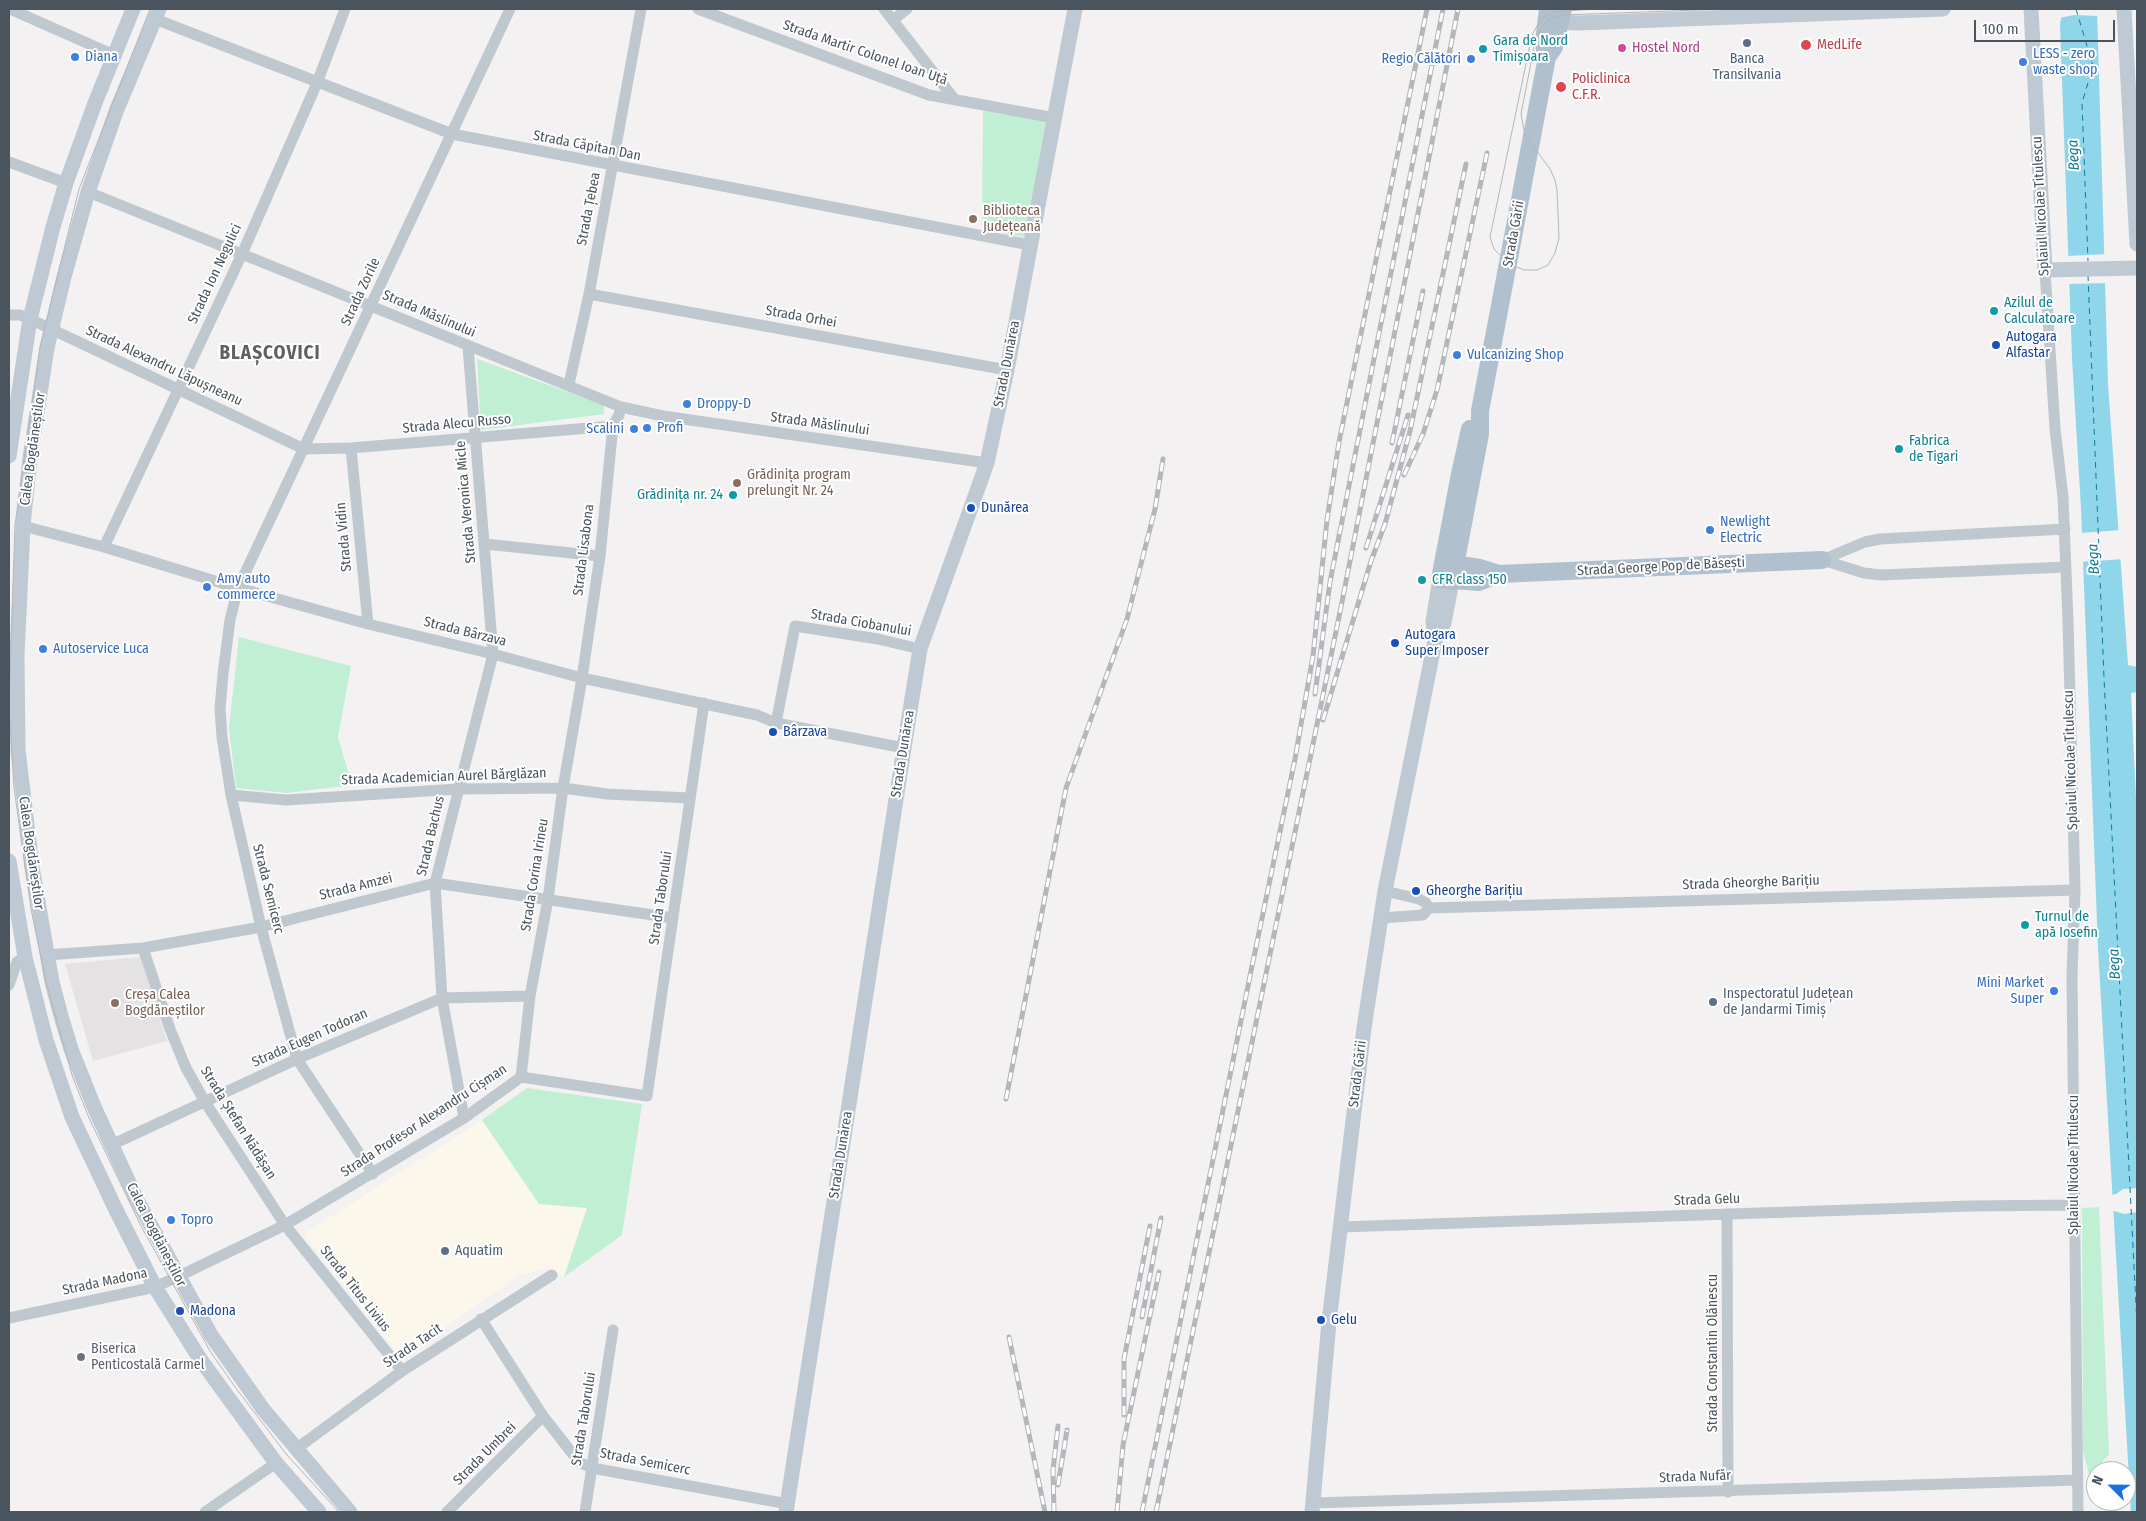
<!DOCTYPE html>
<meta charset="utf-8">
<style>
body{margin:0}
#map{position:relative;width:2146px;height:1521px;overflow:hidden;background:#f3f1f1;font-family:"Fira Sans Condensed",sans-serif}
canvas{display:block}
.frame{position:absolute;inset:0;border:10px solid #49545e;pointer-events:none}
.north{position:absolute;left:2086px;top:1461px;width:50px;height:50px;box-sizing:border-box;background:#fff;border:1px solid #b6bbbf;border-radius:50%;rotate:293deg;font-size:14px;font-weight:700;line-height:20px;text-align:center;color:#49545e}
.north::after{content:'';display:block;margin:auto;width:18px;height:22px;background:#1e70df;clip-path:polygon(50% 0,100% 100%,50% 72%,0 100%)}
.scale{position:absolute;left:1974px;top:20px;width:141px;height:22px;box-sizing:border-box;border:2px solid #49545e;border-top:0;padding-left:6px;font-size:15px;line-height:18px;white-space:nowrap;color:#49545e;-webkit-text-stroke:4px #fff;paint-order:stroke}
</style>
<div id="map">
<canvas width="2146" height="1521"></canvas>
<div class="frame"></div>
<div class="north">N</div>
<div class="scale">100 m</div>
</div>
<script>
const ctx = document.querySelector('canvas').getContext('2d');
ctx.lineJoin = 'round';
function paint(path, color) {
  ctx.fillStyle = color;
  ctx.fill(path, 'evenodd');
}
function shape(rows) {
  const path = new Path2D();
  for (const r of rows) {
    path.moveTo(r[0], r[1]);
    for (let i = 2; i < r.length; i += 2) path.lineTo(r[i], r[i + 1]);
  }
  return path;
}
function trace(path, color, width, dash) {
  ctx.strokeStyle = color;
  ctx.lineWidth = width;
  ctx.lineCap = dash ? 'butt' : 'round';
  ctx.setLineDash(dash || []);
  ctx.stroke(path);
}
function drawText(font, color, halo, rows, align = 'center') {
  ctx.font = font + ' "Fira Sans Condensed",sans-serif';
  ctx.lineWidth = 4;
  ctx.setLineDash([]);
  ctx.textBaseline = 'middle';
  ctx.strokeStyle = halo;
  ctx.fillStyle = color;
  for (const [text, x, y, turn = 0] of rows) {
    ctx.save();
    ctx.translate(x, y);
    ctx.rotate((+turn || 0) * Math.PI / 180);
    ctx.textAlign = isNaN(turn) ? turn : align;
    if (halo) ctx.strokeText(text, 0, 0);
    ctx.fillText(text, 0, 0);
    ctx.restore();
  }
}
const commercial = shape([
 [482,1120,539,1204,587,1208,564,1277,547,1268,518,1276,401,1357,304,1234]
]);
const education = shape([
 [141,957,167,1041,93,1061,65,964]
]);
const green = shape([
 [983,111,1048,121,1025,237,982,230],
 [477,359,604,405,604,414,481,430],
 [239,637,351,666,338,737,352,785,286,793,236,788,229,728],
 [527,1088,642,1104,622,1235,564,1277,587,1208,539,1204,482,1120],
 [2099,1207,2109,1455,2089,1474,2083,1451,2082,1208]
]);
const water = shape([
 [2063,9,2097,9,2108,384,2128,665,2137,667,2137,692,2131,693,2137,820,2137,1512,2131,1512,2098,948,2081,508,2072,358,2060,24]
]);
const pier = shape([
 [2060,9,2099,9,2099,16,2074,15,2059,18],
 [2107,254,2108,283,2068,284,2067,256],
 [2122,530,2124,559,2080,562,2079,533],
 [2137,1188,2137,1212,2124,1214,2111,1210,2110,1195,2116,1194,2123,1189]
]);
const ferry = shape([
 [2076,9,2093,66,2082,103,2088,261],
 [2088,275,2104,678,2137,1325]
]);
const street = shape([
 [10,9,114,55],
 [698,9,929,95,1055,118],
 [884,9,955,100],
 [155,19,452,134,1030,245],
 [893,20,907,9],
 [9,162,66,183],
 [88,192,621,407,663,416,987,463],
 [2045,270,2055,429,2063,497,2068,620,2075,890,2072,976,2078,1512],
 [589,294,1007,370],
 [9,315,20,315,30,319,304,449,351,448,613,426],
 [569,384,589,294,641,9],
 [351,448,368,624],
 [23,526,104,547,238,588,368,624,493,654,582,678,757,715,776,723,904,748],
 [485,544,600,556],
 [104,547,242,254,317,83,345,9],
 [1822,560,1864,573,1881,575,2066,567],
 [1822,560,1865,542,1880,539,2065,529],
 [776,723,795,626,878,639,920,649],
 [231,795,286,800,458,789,563,788,607,794,689,798],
 [1429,908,2075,890],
 [1381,918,1423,915,1429,908,1426,903,1419,899,1385,891],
 [143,948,170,1029,186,1068,205,1102,285,1225,402,1371],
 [47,955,143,948,261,927,435,883,673,918],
 [9,985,17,962,25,957],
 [521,1077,530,996,548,899,563,788,582,678,600,556,613,426,619,415,621,407],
 [464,1118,442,998,435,883,493,654,468,347],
 [111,1145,297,1059,442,998,530,996],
 [373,1174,297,1059,261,927,231,795,222,737,220,709,223,674,230,620,238,588,510,9],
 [1727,1214,1728,1492],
 [1340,1227,1970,1206,2074,1205],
 [9,1318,155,1287,177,1277,285,1225,464,1118,521,1077,647,1096,704,703],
 [481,1319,543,1416,579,1462,592,1468,788,1504],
 [296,1449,402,1371,552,1275],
 [1313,1503,2078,1480],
 [205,1512,276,1463],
 [447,1512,543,1416],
 [585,1512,613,1330]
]);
const secondary = shape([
 [159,9,117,109,88,192,64,277,47,348,30,458,23,526,17,656,18,750,32,867,52,982,61,1016,71,1049,95,1109,137,1200,211,1335,263,1409,350,1512],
 [2031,9,2045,270,2137,268],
 [2124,9,2137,244],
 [1548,22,1579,23,1943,9],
 [9,456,30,319,53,227,66,183,95,103,133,9],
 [1435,641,1444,623,1452,581],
 [9,861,25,957,46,1040,72,1117,116,1210,155,1287,200,1359,276,1463,319,1512],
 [786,1512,904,748,920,649,987,463,1007,370,1075,9],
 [1312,1512,1329,1322,1364,1028,1385,891,1435,641,1433,621,1440,579]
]);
const primary = shape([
 [1545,52,1544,41,1548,9],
 [1470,429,1460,474,1440,579,1479,582,1499,574,1822,560],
 [1446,563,1480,568,1499,574],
 [1452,581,1480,434,1480,411,1547,57,1554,47,1563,9]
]);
const tram = shape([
 [150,9,79,189,40,347,15,525,9,703,14,788,31,909,46,982,72,1075,89,1118,141,1226,210,1351,235,1387,287,1455,339,1512],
 [1595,9,1553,12,1541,19,1532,35,1490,237,1494,249,1509,264,1524,270,1537,270,1548,265,1555,253,1559,238,1557,190,1555,180,1550,169,1525,135,1521,114,1536,37,1543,25,1551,18,1562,15,1726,9]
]);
const rail = shape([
 [1392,443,1423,291],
 [1404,475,1423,434,1437,390,1487,153],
 [1366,548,1408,415],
 [1315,694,1330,582,1443,9],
 [1323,720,1371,561,1385,524,1410,431,1466,164],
 [1006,1099,1066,788,1127,619,1155,509,1163,459],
 [1142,1317,1161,1218],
 [1009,1337,1045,1512],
 [1124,1415,1124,1359,1150,1226],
 [1058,1485,1067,1430],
 [1054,1512,1053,1470,1058,1426],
 [1117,1512,1123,1445,1159,1272],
 [1142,1512,1250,976,1295,759,1313,656,1327,520,1339,442,1427,9],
 [1156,1512,1341,607,1458,9]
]);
const markers = [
 [1747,43,5,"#5c6f8a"],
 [1806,45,6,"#e0444e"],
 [1622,48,5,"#d1479c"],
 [1483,49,5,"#0f9aa8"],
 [75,57,5,"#3f7fe0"],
 [1471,59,5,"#3f7fe0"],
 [2023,62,5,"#3f7fe0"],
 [1561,87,6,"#e0444e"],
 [973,219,5,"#8d6e63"],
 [1994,311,5,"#0f9aa8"],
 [1996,345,5,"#1a4fb4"],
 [1457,355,5,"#3f7fe0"],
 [687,404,5,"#3f7fe0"],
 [647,428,5,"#3f7fe0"],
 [634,429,5,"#3f7fe0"],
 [1899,449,5,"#0f9aa8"],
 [737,483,5,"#8d6e63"],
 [733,495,5,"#0f9aa8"],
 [971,508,5,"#1a4fb4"],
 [1710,530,5,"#3f7fe0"],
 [1422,580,5,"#0f9aa8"],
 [207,587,5,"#3f7fe0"],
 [1395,643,5,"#1a4fb4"],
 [43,649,5,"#3f7fe0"],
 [773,732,5,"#1a4fb4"],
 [1416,891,5,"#1a4fb4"],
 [2025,925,5,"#0f9aa8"],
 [2054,991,5,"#3f7fe0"],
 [1713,1002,5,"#5c6f8a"],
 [115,1003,5,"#8d6e63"],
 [171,1220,5,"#3f7fe0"],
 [445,1251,5,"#5c6f8a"],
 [180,1311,5,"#1a4fb4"],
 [1321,1320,5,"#1a4fb4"],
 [81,1357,5,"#6b7280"]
];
const cultureNames = [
 ["Gara de Nord",1493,41],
 ["Timișoara",1493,57],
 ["Azilul de",2004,303],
 ["Calculatoare",2004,319],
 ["Fabrica",1909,441],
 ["de Tigari",1909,457],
 ["Grădinița nr. 24",723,495,"right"],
 ["CFR class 150",1432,580],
 ["Turnul de",2035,917],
 ["apă Iosefin",2035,933]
];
const healthNames = [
 ["MedLife",1817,45],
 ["Policlinica",1572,79],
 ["C.F.R.",1572,95]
];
const hotelNames = [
 ["Hostel Nord",1632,48]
];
const streetNames = [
 ["Strada Martir Colonel Ioan Uță",865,53,19],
 ["Strada Căpitan Dan",587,146,11],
 ["Splaiul Nicolae Titulescu",2041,206,-93],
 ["Strada Țebea",589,209,-79],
 ["Strada Gării",1514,234,-80],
 ["Strada Ion Negulici",215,274,-65],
 ["Strada Zorile",361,292,-65],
 ["Strada Măslinului",429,314,23],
 ["Strada Orhei",801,317,10],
 ["Strada Dunărea",1007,364,-79],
 ["Strada Alexandru Lăpușneanu",164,366,25],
 ["Strada Alecu Russo",457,424,-5],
 ["Strada Măslinului",820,424,8],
 ["Calea Bogdăneștilor",33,449,-82],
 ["Strada Veronica Micle",466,502,-95],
 ["Strada Vidin",344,537,-95],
 ["Strada Lisabona",584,550,-83],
 ["Strada George Pop de Băsești",1661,567,-3],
 ["Strada Ciobanului",861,623,10],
 ["Strada Bârzava",465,632,14],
 ["Strada Dunărea",903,754,-81],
 ["Splaiul Nicolae Titulescu",2071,760,-92],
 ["Strada Academician Aurel Bărglăzan",444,777,-2],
 ["Strada Bachus",431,836,-77],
 ["Calea Bogdăneștilor",31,853,82],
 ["Strada Corina Irineu",535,875,-81],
 ["Strada Gheorghe Barițiu",1751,883,-2],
 ["Strada Amzei",356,887,-14],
 ["Strada Semicerc",268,889,76],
 ["Strada Taborului",661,898,-82],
 ["Strada Eugen Todoran",310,1038,-24],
 ["Strada Gării",1358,1074,-83],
 ["Strada Profesor Alexandru Cișman",424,1121,-33],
 ["Strada Ștefan Nădășan",238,1123,58],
 ["Strada Dunărea",841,1155,-81],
 ["Splaiul Nicolae Titulescu",2074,1165,-90],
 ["Strada Gelu",1707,1200,-2],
 ["Calea Bogdăneștilor",156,1235,63],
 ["Strada Madona",105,1282,-12],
 ["Strada Titus Livius",355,1289,52],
 ["Strada Tacit",413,1346,-34],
 ["Strada Constantin Olănescu",1713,1353,-90],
 ["Strada Taborului",584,1419,-81],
 ["Strada Umbrei",485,1454,-45],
 ["Strada Semicerc",645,1462,11],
 ["Strada Nufăr",1695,1477,-2]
];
const shopNames = [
 ["LESS - zero",2033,54],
 ["waste shop",2033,70],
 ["Diana",85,57],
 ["Regio Călători",1461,59,"right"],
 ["Vulcanizing Shop",1467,355],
 ["Droppy-D",697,404],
 ["Profi",657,428],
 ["Scalini",624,429,"right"],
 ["Newlight",1720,522],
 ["Electric",1720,538],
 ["Amy auto",217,579],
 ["commerce",217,595],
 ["Autoservice Luca",53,649],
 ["Mini Market",2044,983,"right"],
 ["Super",2044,999,"right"],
 ["Topro",181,1220]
];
const serviceNames = [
 ["Banca",1747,59,"center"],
 ["Transilvania",1747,75,"center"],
 ["Inspectoratul Județean",1723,994],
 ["de Jandarmi Timiș",1723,1010],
 ["Aquatim",455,1251]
];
const educationNames = [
 ["Biblioteca",983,211],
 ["Județeană",983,227],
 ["Grădinița program",747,475],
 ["prelungit Nr. 24",747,491],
 ["Creșa Calea",125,995],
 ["Bogdăneștilor",125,1011]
];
const transitNames = [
 ["Autogara",2006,337],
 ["Alfastar",2006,353],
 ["Dunărea",981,508],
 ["Autogara",1405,635],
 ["Super Imposer",1405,651],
 ["Bârzava",783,732],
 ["Gheorghe Barițiu",1426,891],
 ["Madona",190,1311],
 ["Gelu",1331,1320]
];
const worshipNames = [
 ["Biserica",91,1349],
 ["Penticostală Carmel",91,1365]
];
const waterNames = [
 ["Bega",2074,155,-93],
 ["Bega",2094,559,-93],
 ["Bega",2115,964,-93]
];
const districtNames = [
 ["BLAȘCOVICI",270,354]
];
paint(commercial, '#fcf7eb');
paint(education, '#e4e2e3');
paint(green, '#c1efd3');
paint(water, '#8fd6ea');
paint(pier, '#f3f1f1');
trace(ferry, '#107c9a', 1, [6, 5]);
trace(street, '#bfc8cf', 11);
trace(secondary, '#bfc9d3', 15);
trace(primary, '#b1c0ce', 18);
trace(tram, '#b3b6bb', 1);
trace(rail, '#b3b6bb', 5);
trace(rail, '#fff', 3, [9]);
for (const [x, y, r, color] of markers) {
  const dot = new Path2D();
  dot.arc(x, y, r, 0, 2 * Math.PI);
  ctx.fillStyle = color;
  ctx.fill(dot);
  trace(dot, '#fff', 2);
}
drawText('14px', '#0d838f', '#fff', cultureNames, 'left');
drawText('14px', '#be3a42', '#fff', healthNames, 'left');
drawText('14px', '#b23c85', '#fff', hotelNames, 'left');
drawText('14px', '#49545e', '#fff', streetNames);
drawText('14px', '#366cbe', '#fff', shopNames, 'left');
drawText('14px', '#4e5e75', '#fff', serviceNames, 'left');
drawText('14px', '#785e54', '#fff', educationNames, 'left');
drawText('14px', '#164399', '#fff', transitNames, 'left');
drawText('14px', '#5b616d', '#fff', worshipNames, 'left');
drawText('italic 15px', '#107c9a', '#fff', waterNames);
ctx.letterSpacing = '1px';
drawText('bold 19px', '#5d6165', '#fff', districtNames);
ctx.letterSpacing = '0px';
</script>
